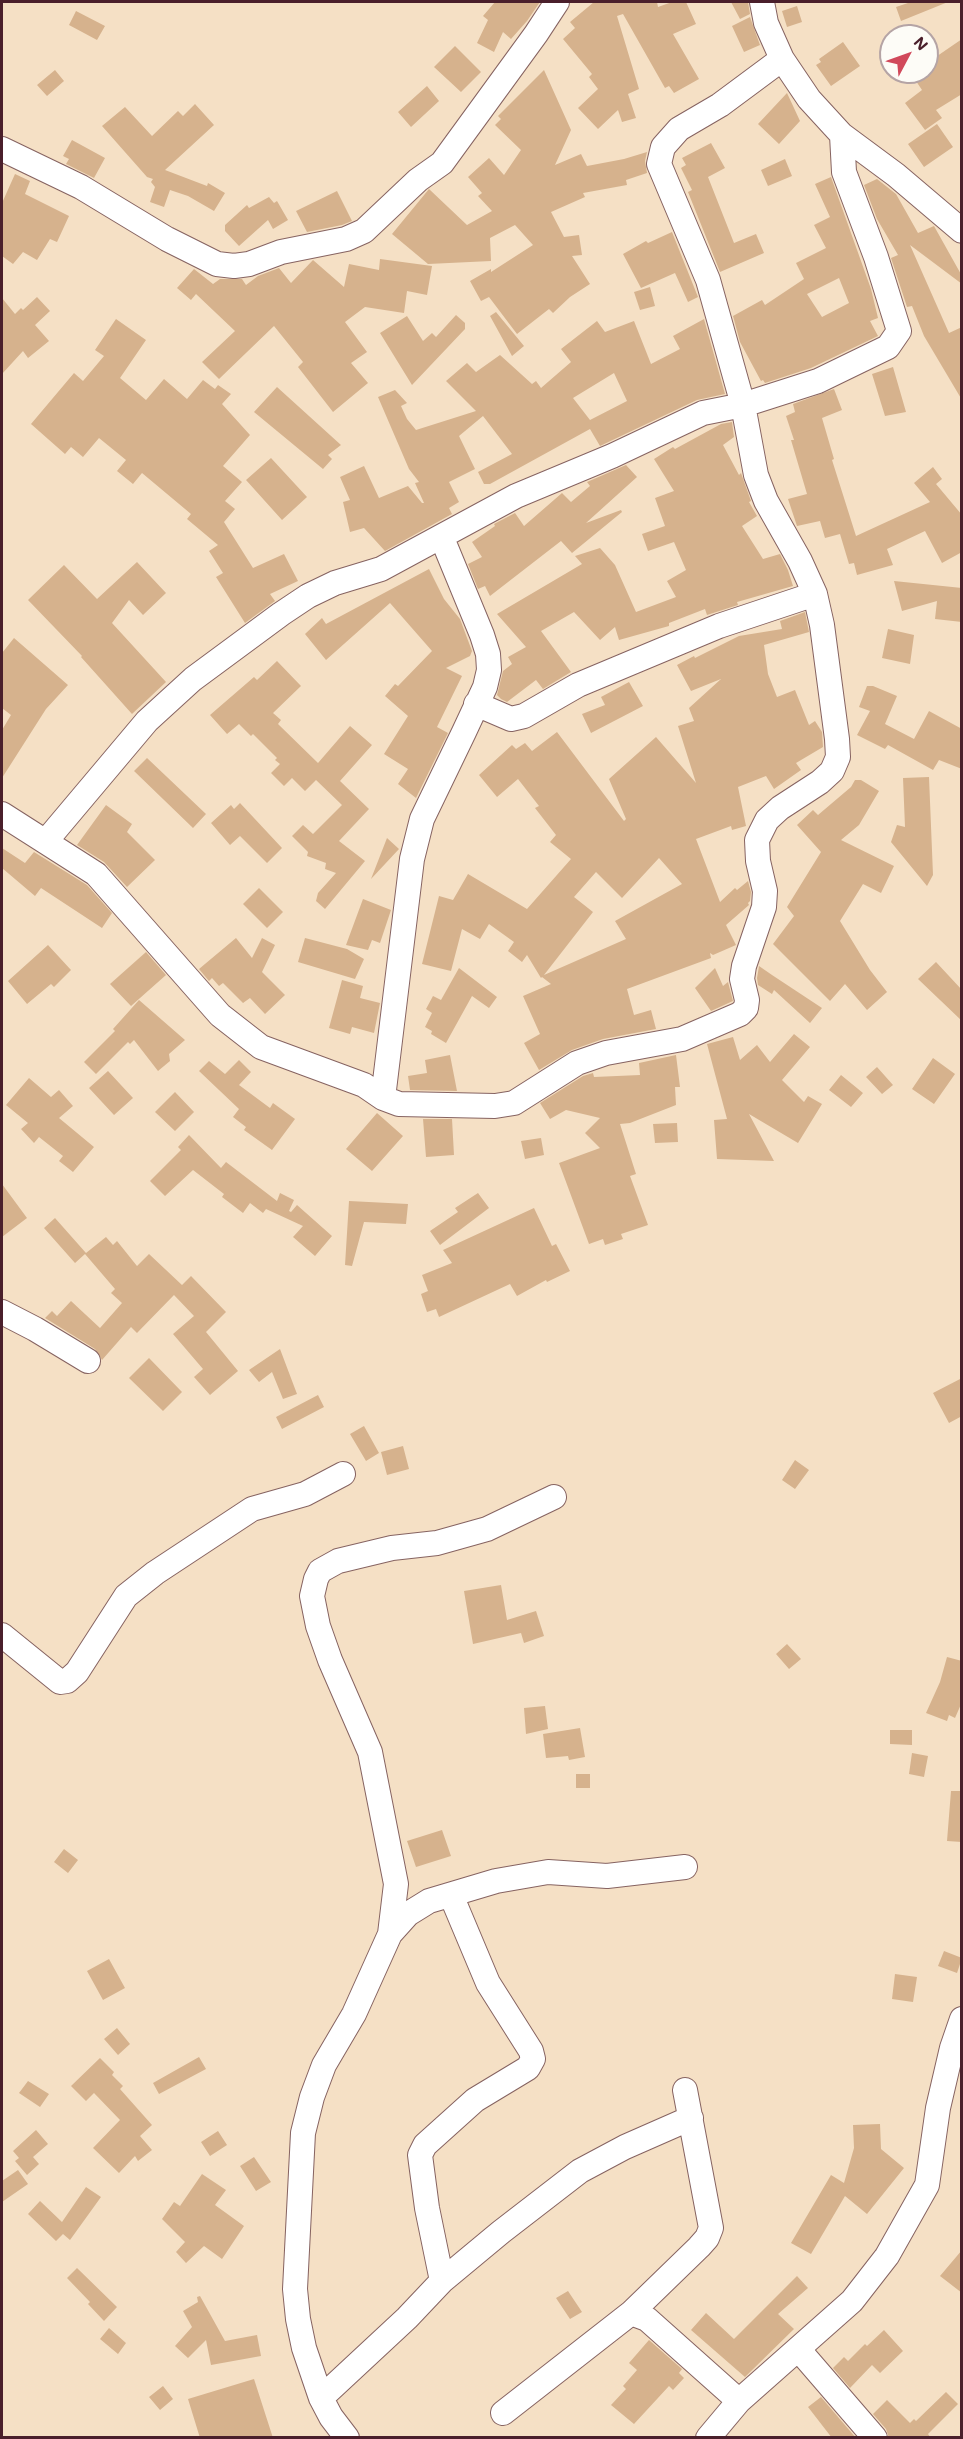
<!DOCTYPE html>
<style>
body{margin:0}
#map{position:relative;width:963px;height:2439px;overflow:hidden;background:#f5e0c5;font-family:Mali,sans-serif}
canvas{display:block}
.frame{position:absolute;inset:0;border:3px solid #4a1f2b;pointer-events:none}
.north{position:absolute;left:879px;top:24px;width:60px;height:60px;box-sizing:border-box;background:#fdfcf7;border:2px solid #b5a4a5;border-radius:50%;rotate:49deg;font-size:16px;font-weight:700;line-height:24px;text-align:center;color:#4a1f2b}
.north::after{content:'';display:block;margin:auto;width:21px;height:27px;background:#d1495b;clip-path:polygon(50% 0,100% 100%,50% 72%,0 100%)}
</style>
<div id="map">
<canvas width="963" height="2439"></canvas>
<div class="frame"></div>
<div class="north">N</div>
</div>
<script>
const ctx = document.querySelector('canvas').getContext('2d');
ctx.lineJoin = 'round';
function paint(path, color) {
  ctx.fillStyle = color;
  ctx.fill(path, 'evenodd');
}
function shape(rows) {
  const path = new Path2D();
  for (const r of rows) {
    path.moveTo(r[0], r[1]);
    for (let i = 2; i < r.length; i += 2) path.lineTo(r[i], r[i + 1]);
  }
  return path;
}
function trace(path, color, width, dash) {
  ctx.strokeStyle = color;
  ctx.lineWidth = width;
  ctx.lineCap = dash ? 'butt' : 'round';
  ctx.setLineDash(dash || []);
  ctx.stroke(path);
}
const building = shape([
 [495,2,540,2,527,21,511,39,503,32,494,52,477,43,488,20,483,16],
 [594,2,657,2,658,7,672,2,686,2,696,24,673,34,699,79,674,93,669,86,665,88,623,14,617,16,639,89,628,94,636,118,622,122,618,110,598,129,578,108,598,89,589,77,592,74,563,39,575,28,570,22],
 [731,2,748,2,750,14,740,19],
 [911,2,948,2,901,21,896,7],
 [797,6,802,22,787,27,782,11],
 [76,11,105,26,97,40,69,25],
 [750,17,760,45,744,52,732,26],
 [962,39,962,94,936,110,942,118,925,130,905,103,922,90,910,72,927,72,927,63],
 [843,42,860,66,831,86,816,65,821,62,819,59],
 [455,46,481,72,461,92,434,67],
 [55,70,64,81,47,96,37,85],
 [544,70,571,130,555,165,581,154,587,166,624,159,647,152,645,161,647,173,626,180,627,185,583,193,585,197,551,212,564,237,579,235,582,255,572,256,590,284,570,297,553,313,549,309,517,334,489,297,481,301,470,281,491,269,491,272,533,245,515,225,490,238,491,261,428,264,392,234,429,189,467,225,492,211,478,196,482,193,468,177,489,158,504,175,521,150,495,125,501,119,498,116],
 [427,86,439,101,411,127,398,112],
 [787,93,800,121,779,144,758,124],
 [195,104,214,125,165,170,207,186,208,183,225,193,214,211,188,196,170,190,164,207,150,202,155,187,151,182,153,179,147,177,102,126,125,107,152,136,178,111,183,116],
 [937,124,953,147,924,167,908,144],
 [72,140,105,158,94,178,66,164,69,159,63,156],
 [711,143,725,168,708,177,734,243,756,234,764,253,720,272,688,192,692,190,681,168,686,165,682,158],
 [785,159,792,176,768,186,761,170],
 [15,174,30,181,25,194,69,216,57,242,50,239,37,260,23,252,13,264,2,256,2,203],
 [831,177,871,289,878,318,870,321,878,336,811,368,765,383,763,380,761,381,740,342,733,316,762,300,765,305,804,279,796,263,826,248,814,225,830,217,815,184],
 [839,278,849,303,822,317,807,294],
 [877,179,896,194,918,233,934,226,962,276,962,284,910,245,949,333,962,327,962,400,924,336,912,306,907,307,891,258,898,255,877,219,864,185],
 [337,191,352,221,342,225,307,232,296,211],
 [269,197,274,203,277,201,288,220,273,229,268,220,239,246,225,231,225,225,247,205,249,208],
 [672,232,698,297,688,302,675,273,641,288,623,254,646,241,648,243],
 [380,259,432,266,427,295,407,291,404,313,365,307,345,322,367,352,351,363,368,383,333,412,298,367,303,362,274,326,219,379,202,362,235,331,196,294,191,300,177,288,194,269,213,284,220,279,242,279,246,285,258,276,279,268,291,283,313,260,344,287,349,264,379,270],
 [650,287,655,306,640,310,634,292],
 [37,297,50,311,35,325,49,341,28,358,23,351,2,374,2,298,15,314,21,308,23,310],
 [496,312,524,346,512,356,490,316],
 [456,315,465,323,465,329,412,385,380,333,407,316,423,341,432,333,436,337],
 [116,319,146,340,120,378,146,400,164,379,187,399,203,380,215,389,218,385,231,394,222,404,250,435,223,466,242,482,225,501,235,509,224,522,253,568,284,554,298,581,270,594,275,601,245,623,216,577,223,573,209,551,218,545,187,519,191,514,142,473,133,484,117,471,126,460,99,438,83,457,71,447,65,454,31,424,74,373,83,381,104,356,95,350],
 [704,319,725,394,697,400,600,446,590,429,490,484,484,484,478,472,512,454,483,416,459,436,475,469,449,482,459,502,449,508,452,514,385,551,364,528,350,532,343,502,350,500,340,477,364,466,379,498,408,486,422,503,424,503,415,483,419,482,409,469,378,397,395,390,407,403,401,406,407,419,416,430,476,411,446,381,467,363,476,372,500,355,532,384,536,381,541,388,571,362,561,349,597,321,605,332,634,321,651,364,680,349,673,336],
 [614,373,627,401,590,420,573,398],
 [893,367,906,412,885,416,872,374],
 [277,387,341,445,328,455,332,459,323,469,254,412],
 [834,389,842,410,822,418,834,459,832,460,856,536,930,502,914,483,933,467,942,479,936,484,962,515,962,552,942,563,925,531,887,549,893,565,857,575,854,563,849,564,840,534,825,538,820,521,797,526,788,499,807,494,791,440,794,440,786,416,795,412,793,404],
 [732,422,734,437,723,445,739,475,741,473,751,501,749,502,757,516,742,526,763,559,780,554,788,570,793,586,737,602,738,605,707,615,705,609,669,623,669,626,619,640,615,627,600,640,574,612,541,631,571,672,543,689,536,680,507,702,501,699,497,695,503,671,512,664,508,657,526,647,497,614,582,564,575,556,600,548,615,565,636,612,676,597,667,581,686,570,674,542,648,551,642,534,665,526,655,498,674,491,654,459,673,447,675,449,721,424],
 [271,458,307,497,282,520,246,480],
 [626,465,637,477,586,523,621,510,622,512,572,553,561,541,490,596,485,586,478,589,468,564,482,557,472,542,495,526,494,524,515,513,524,526,562,493,571,502,590,486,587,482],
 [137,562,166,593,143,615,129,600,112,623,166,682,132,714,81,657,82,656,28,600,64,565,97,599],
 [429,569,444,599,460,619,472,651,470,656,446,668,462,676,437,727,448,733,416,798,398,784,408,769,384,754,408,716,385,696,395,684,398,686,432,651,390,603,326,660,305,634,322,618,326,624],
 [894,581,962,588,962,622,935,619,937,601,902,611],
 [805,612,809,632,764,645,768,674,777,697,795,690,809,725,815,721,822,732,823,747,796,763,801,770,774,789,766,776,738,787,746,826,732,830,731,826,696,839,720,902,735,888,737,890,748,881,751,892,750,901,748,903,749,905,726,925,736,945,713,955,710,953,711,958,627,989,634,1015,651,1010,656,1029,603,1039,572,1050,539,1070,524,1043,540,1034,523,996,551,984,542,977,541,978,527,955,522,962,508,951,514,942,489,924,480,939,462,929,451,971,422,964,439,896,453,900,468,874,527,909,571,859,550,842,556,835,535,808,539,806,518,779,497,797,479,775,512,745,516,749,525,743,532,751,557,732,624,821,626,819,609,779,656,737,696,783,678,726,694,721,689,708,721,679,691,691,677,665,694,656,695,658,739,636,782,629,780,621],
 [659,858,682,884,615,921,626,939,544,975,593,912,574,897,596,872,622,898],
 [888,629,914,635,910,664,882,658],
 [14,638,68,685,46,709,2,778,2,730,11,715,2,708,2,653],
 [277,661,301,686,273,713,281,720,278,724,318,763,350,726,372,745,340,781,369,809,339,841,365,861,325,909,316,901,318,893,336,873,325,869,326,863,307,856,308,852,292,836,303,825,313,834,342,805,316,780,305,791,292,778,284,786,271,773,280,764,275,760,277,758,253,734,251,736,239,724,227,734,210,715,254,677,257,680],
 [629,682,643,706,591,733,582,714,605,705,601,697],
 [867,686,873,686,897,696,885,724,914,739,929,711,962,729,962,769,939,760,933,770,888,745,885,749,857,735,870,711,859,707],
 [147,758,206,814,193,828,134,771],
 [929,777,933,875,927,886,891,842,897,825,905,827,903,778],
 [855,780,861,780,879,791,859,825,841,840,894,866,881,893,863,884,840,921,870,970,887,992,867,1010,845,984,830,1001,773,944,794,916,787,907,821,852,797,825,813,810,818,815,851,787],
 [240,803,282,848,267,863,240,836,230,845,211,823,231,805,234,809],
 [106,805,132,824,127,832,155,860,127,887,104,862,77,845],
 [387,838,399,849,371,879],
 [2,848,25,863,34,852,87,885,112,913,102,928,41,888,35,896,2,868],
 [259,888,283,912,267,928,243,904],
 [363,899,391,910,380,943,372,940,368,950,346,945],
 [236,938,252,958,262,938,275,945,262,972,285,995,265,1014,250,998,243,1003,223,983,219,986,212,978,209,981,199,969],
 [305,938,347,949,364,959,355,979,298,962],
 [48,945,71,970,54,987,51,984,27,1004,8,981],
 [146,952,166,975,131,1006,110,984],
 [936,962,962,990,962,1021,918,979],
 [759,966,772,975,822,1008,810,1023,774,990,772,994,758,985,757,978],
 [459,968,497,997,489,1008,472,996,446,1043,431,1034,432,1031,425,1027,432,1013,426,1009,433,996,441,1000],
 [715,968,723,986,728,982,733,1001,711,1011,695,988],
 [342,980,363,986,360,998,380,1003,374,1033,352,1027,350,1034,329,1028],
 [139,1000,185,1040,169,1054,170,1061,158,1071,134,1040,130,1044,128,1042,96,1074,84,1062,115,1031,113,1029],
 [794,1034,810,1047,782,1080,804,1102,808,1096,822,1104,798,1143,749,1114,774,1161,717,1159,714,1120,727,1119,707,1044,733,1037,740,1060,757,1045,770,1062],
 [450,1055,457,1091,410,1090,408,1076,427,1073,425,1060],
 [676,1055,680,1087,675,1087,676,1105,630,1123,620,1124,636,1174,630,1176,648,1225,621,1234,623,1239,605,1245,603,1239,589,1244,559,1163,600,1148,585,1133,600,1118,566,1110,550,1119,540,1103,583,1076,593,1073,594,1077,640,1075,639,1063],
 [933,1058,955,1074,934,1104,912,1089],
 [239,1060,251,1072,239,1085,270,1108,273,1103,295,1119,272,1150,244,1130,246,1127,233,1117,239,1109,199,1071,209,1061,225,1074],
 [877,1067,893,1085,882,1094,866,1077],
 [108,1071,133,1098,114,1115,89,1088],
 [841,1075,863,1093,851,1107,829,1090],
 [29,1078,51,1097,59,1090,73,1106,59,1118,94,1147,73,1172,59,1161,63,1156,39,1137,34,1143,21,1129,28,1123,6,1105],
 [175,1092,194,1112,175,1131,155,1112],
 [377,1113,403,1136,372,1171,346,1149],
 [423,1119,452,1119,454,1155,426,1157],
 [677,1123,678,1142,655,1143,653,1124],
 [189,1135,221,1168,226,1162,277,1201,280,1193,294,1200,289,1211,291,1212,297,1205,332,1236,315,1256,293,1237,303,1226,266,1209,263,1213,250,1203,243,1213,222,1197,224,1194,193,1170,165,1196,150,1181,181,1150,178,1147],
 [541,1138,544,1155,525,1159,521,1141],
 [2,1184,27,1218,2,1237],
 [478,1193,489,1208,440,1245,430,1231,458,1212,455,1208],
 [349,1201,408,1204,406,1224,364,1222,352,1266,345,1265],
 [534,1208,552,1246,556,1244,570,1271,547,1282,546,1280,517,1296,510,1284,439,1317,436,1309,427,1312,421,1294,428,1291,422,1275,452,1263,443,1250],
 [55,1218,86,1253,106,1237,113,1245,117,1241,137,1266,149,1254,182,1285,191,1276,226,1312,206,1332,238,1371,210,1395,194,1377,203,1369,173,1334,194,1316,174,1295,137,1333,131,1327,102,1360,95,1349,45,1318,52,1311,57,1316,71,1301,100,1328,122,1303,111,1293,115,1289,85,1254,75,1263,44,1228],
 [280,1349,297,1394,283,1399,272,1372,259,1382,249,1370],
 [149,1358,182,1392,163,1411,129,1378],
 [962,1378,962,1416,949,1423,933,1393],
 [318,1395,324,1407,282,1429,276,1417],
 [364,1426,379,1453,366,1461,350,1434],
 [403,1446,409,1469,387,1475,381,1452],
 [795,1460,809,1470,795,1489,782,1480],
 [501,1585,507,1620,536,1611,544,1636,524,1643,521,1633,473,1644,464,1591],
 [787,1644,801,1659,789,1669,776,1654],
 [947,1657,962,1661,962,1702,955,1718,949,1715,947,1721,926,1713,940,1682],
 [545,1706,548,1729,526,1734,524,1708],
 [580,1728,585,1757,569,1760,568,1756,546,1758,543,1734],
 [890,1730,912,1730,912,1745,890,1744],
 [912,1753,928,1756,924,1777,909,1774],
 [576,1774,590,1774,590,1788,576,1788],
 [951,1791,962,1791,962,1842,947,1841],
 [442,1830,451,1856,416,1867,407,1841],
 [64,1849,78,1860,68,1873,54,1862],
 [944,1951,962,1958,957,1973,938,1966],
 [109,1959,125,1988,103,2000,87,1971],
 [895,1974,917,1977,913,2002,892,1999],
 [117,2028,130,2044,118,2055,104,2039],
 [199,2057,206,2069,159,2094,153,2083],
 [100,2058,114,2072,112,2075,123,2086,120,2089,152,2125,140,2136,152,2150,138,2161,135,2156,119,2173,93,2148,120,2120,94,2093,86,2101,71,2086],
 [28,2081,49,2094,40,2107,19,2093],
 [880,2124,881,2149,904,2168,867,2214,845,2196,811,2254,791,2243,831,2175,844,2183,854,2148,853,2125],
 [36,2130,48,2144,33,2157,39,2164,27,2175,15,2161,19,2158,13,2151],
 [218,2131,227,2145,210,2156,201,2142],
 [254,2157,271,2182,256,2191,240,2166],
 [18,2170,28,2184,2,2202,2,2181],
 [202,2174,226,2190,215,2205,244,2226,222,2259,204,2246,186,2263,176,2252,185,2242,162,2219,174,2202,180,2206],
 [86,2187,101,2197,70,2240,63,2234,56,2241,28,2214,40,2201,62,2222],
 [962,2250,962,2293,940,2276],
 [77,2268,117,2307,104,2321,88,2304,90,2302,67,2278],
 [797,2276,808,2288,778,2314,794,2329,745,2377,691,2330,706,2313,734,2339],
 [568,2291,582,2312,570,2319,556,2298],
 [200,2296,225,2341,257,2335,261,2356,211,2365,206,2340,188,2358,175,2346,192,2327,183,2311,198,2302,197,2297],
 [109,2328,126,2343,118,2354,100,2339],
 [884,2330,903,2351,880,2373,872,2365,850,2388,833,2368,844,2357,848,2361,865,2344,867,2346],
 [649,2340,682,2369,679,2373,684,2378,673,2390,669,2386,634,2424,611,2405,626,2389,623,2386,637,2370,629,2363],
 [254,2379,273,2438,200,2438,188,2399],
 [163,2386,173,2399,160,2410,149,2397],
 [946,2392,958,2404,928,2434,931,2438,889,2438,886,2429,873,2414,887,2400,910,2423,914,2419,916,2421],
 [821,2397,856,2438,832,2438,808,2407]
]);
const minor = shape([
 [762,2,766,23,782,59,809,99,842,135,896,175,962,231],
 [2,149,81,187,167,239,217,264,234,266,249,264,281,252,346,239,364,231,418,180,442,163,536,34,557,2],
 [476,704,511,719,524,716,578,685,719,626,815,594],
 [2,814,96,874,220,1015,261,1047,364,1085,383,1098,399,1104,495,1106,514,1103,577,1063,606,1053,682,1039,740,1014,746,1008,747,1000,742,979,744,966,764,907,765,891,758,861,757,840,767,820,780,808,820,782,832,771,838,757,837,739,822,625,815,594,800,561,766,501,756,475,743,405,708,280,659,164,663,147,679,129,720,105,782,59],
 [46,841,147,721,193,679,281,614,308,596,335,583,381,569,516,496,612,456,703,413,743,405,818,381,888,347,899,331,876,257,844,172,842,135],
 [383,1098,412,859,422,819,464,732,485,687,489,670,488,654,482,635,442,538],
 [2,1312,35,1329,88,1361],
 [2,1635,60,1682,67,1681,77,1672,126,1596,155,1573,252,1509,305,1494,343,1474],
 [390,1934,396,1884,370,1752,330,1660,318,1626,312,1596,316,1579,320,1571,338,1561,392,1548,437,1543,487,1529,554,1497],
 [442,2281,427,2208,420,2155,425,2145,475,2100,528,2068,533,2059,531,2051,488,1983,451,1895],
 [631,2313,699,2247,707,2238,711,2228,685,2090],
 [799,2350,875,2438],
 [321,2398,407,2318,442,2281,501,2232,580,2171,625,2147,691,2118],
 [503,2413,631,2313,647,2319,739,2401],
 [347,2438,331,2417,321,2398,304,2348,298,2319,295,2289,303,2133,312,2097,324,2065,354,2014,390,1934,408,1914,429,1901,496,1881,548,1872,607,1876,685,1867],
 [708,2438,739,2401,852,2301,887,2256,927,2185,938,2108,952,2048,962,2019]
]);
paint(building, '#d6b28d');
trace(minor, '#866361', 26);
trace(minor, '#fff', 24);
</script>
